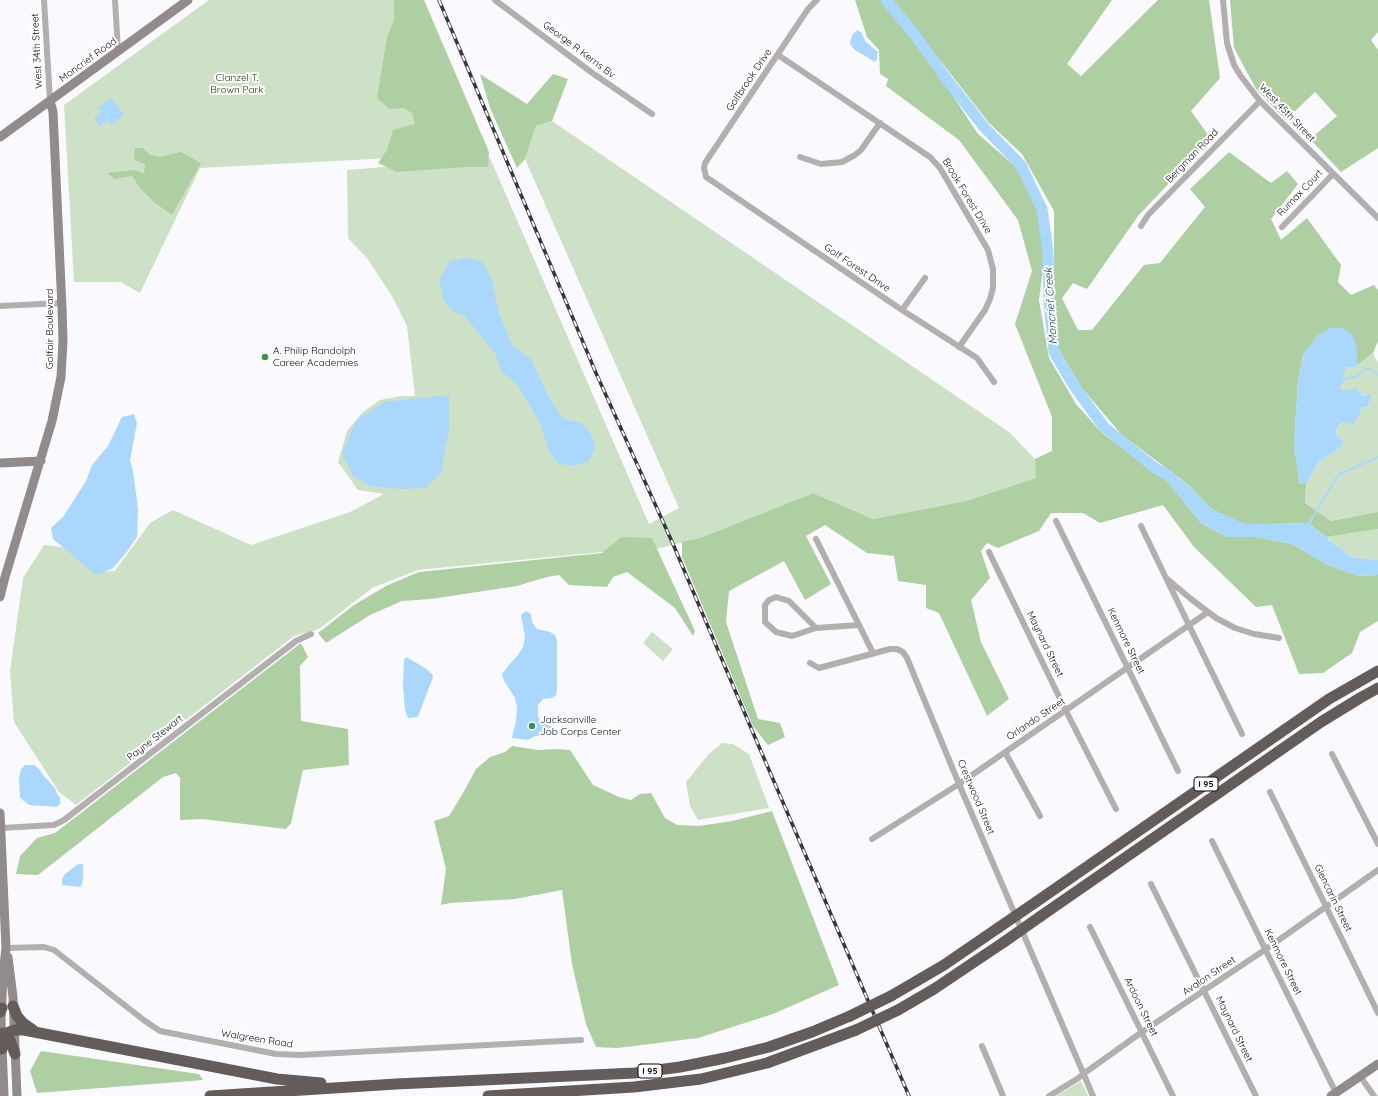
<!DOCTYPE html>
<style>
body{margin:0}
canvas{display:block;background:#fafafe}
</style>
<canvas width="1378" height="1096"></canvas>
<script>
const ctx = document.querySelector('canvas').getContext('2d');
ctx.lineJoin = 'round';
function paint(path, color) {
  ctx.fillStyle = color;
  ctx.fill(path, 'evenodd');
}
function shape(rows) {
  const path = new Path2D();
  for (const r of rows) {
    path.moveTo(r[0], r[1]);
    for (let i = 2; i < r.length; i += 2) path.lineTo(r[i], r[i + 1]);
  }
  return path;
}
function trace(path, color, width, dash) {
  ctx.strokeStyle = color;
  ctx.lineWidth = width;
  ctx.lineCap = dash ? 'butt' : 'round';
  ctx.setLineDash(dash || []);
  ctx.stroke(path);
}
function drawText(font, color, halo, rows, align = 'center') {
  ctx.font = font + ' Quicksand,sans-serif';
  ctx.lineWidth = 4;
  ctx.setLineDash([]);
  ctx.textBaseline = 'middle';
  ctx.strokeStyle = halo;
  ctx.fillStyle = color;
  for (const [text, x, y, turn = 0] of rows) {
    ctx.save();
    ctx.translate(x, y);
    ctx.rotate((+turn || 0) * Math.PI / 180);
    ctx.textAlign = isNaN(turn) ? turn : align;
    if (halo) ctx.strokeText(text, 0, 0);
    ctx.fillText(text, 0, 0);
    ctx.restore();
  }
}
const green = shape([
 [209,0,422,0,488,153,200,168,140,293,121,282,74,282,64,105],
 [552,121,1009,432,1035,459,1037,478,966,501,873,519,813,493,700,538,644,552,601,552,418,570,372,588,319,629,294,636,76,805,59,792,14,722,10,671,23,578,44,545,62,547,96,572,115,571,150,523,173,510,251,545,350,512,384,494,358,490,338,462,347,431,363,412,380,400,401,396,415,396,407,326,392,296,367,258,348,238,347,170,490,158,649,524,679,508,525,159,536,126],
 [1373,353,1378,363,1378,512,1331,521,1305,503,1306,484,1319,462,1337,450,1343,441,1337,436,1336,430,1339,424,1354,422,1360,414,1361,408,1368,406,1370,396,1369,394,1363,396,1359,392,1344,391,1340,388,1344,379,1343,374,1345,368,1347,367,1352,368],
 [1378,529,1378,560,1351,557,1326,537],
 [652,632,673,649,663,661,643,643],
 [722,743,733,744,749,754,769,808,698,820,690,806,686,782,708,755],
 [1081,1081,1088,1096,1056,1096]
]);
const forest = shape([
 [394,0,424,0,489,152,488,167,465,167,397,172,378,163,387,150,393,130,415,124,412,113,404,108,390,109,377,98,387,37,394,20],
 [855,0,882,0,913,35,978,134,1016,167,1038,211,1044,261,1039,300,1049,358,1076,404,1102,433,1167,481,1201,523,1227,537,1257,537,1292,544,1328,565,1359,576,1378,575,1378,621,1360,632,1352,653,1323,673,1299,674,1272,605,1256,607,1194,547,1163,505,1100,523,1083,513,1051,513,1039,531,998,548,987,543,981,551,990,578,971,600,981,642,1009,699,987,716,939,613,926,608,926,585,898,581,894,556,867,553,825,525,806,536,831,584,805,600,784,561,729,591,726,622,758,719,780,723,785,737,768,745,753,726,682,557,682,542,700,538,813,493,873,519,966,501,1036,478,1035,459,1052,451,1052,417,1015,324,1032,271,1018,220,959,140,886,86,888,79,880,74,879,50,867,37],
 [893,0,1112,0,1067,64,1081,76,1158,0,1209,0,1220,78,1191,111,1211,139,1138,216,1087,289,1073,283,1062,298,1078,330,1092,330,1144,265,1160,263,1205,207,1190,189,1229,152,1271,183,1287,171,1298,184,1271,219,1281,240,1307,218,1341,265,1338,282,1351,295,1374,285,1378,290,1378,341,1373,353,1357,365,1357,347,1343,328,1332,328,1317,336,1303,355,1298,382,1294,446,1300,484,1306,484,1305,503,1331,521,1378,512,1378,529,1326,537,1308,523,1245,525,1210,508,1191,487,1121,434,1081,387,1058,348,1054,292,1054,211,1022,154,989,123],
 [1230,0,1378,0,1378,32,1371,40,1378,50,1378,148,1341,172,1310,139,1337,116,1315,92,1286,120,1256,89,1234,48],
 [480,74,527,104,553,74,568,79,552,121,536,126,525,159,517,168,490,108],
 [135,148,143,148,150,155,160,157,181,152,201,163,172,215,154,202,140,188,132,176,115,179,107,173,135,170,144,174,145,164,134,160],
 [621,537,652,538,695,631,693,636,675,608,627,572,613,577,607,587,569,585,559,575,547,577,517,586,431,599,402,601,370,615,326,643,318,633,354,605,386,586,419,572,602,553],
 [301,643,308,657,300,666,301,721,348,729,349,765,303,770,291,823,286,829,202,819,180,820,180,778,176,773,163,777,38,875,16,874,20,856,37,838,55,833],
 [512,746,538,750,556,749,570,750,593,785,619,797,631,800,640,794,651,793,665,818,677,825,699,826,732,821,772,811,839,985,773,1014,698,1038,618,1048,596,1047,586,1024,572,964,562,890,515,899,450,903,441,905,446,869,434,821,449,816,462,795,476,769,490,757,505,752],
 [41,1051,199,1074,203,1080,37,1093,30,1071]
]);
const water = shape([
 [857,30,861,32,866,42,878,52,877,59,875,62,855,50,850,44,852,35],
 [111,98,124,115,111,125,108,120,100,126,94,118,102,112,99,107],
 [467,258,482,262,492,280,498,310,513,347,531,359,548,396,563,419,582,423,590,432,595,447,589,461,575,466,559,464,549,452,541,425,516,383,501,371,495,353,464,315,454,312,444,302,439,280,450,261],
 [1331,328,1343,328,1352,334,1357,347,1357,365,1352,368,1347,367,1345,368,1346,371,1343,374,1344,379,1340,388,1344,391,1356,388,1363,396,1368,394,1371,395,1368,406,1361,408,1360,414,1353,424,1346,423,1339,424,1336,430,1337,436,1343,441,1343,444,1337,450,1319,462,1306,484,1300,484,1294,446,1298,382,1303,355,1317,336],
 [449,395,449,429,441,473,425,488,400,489,370,486,353,476,342,453,356,421,384,402],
 [134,414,137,423,130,460,133,471,138,509,137,537,126,553,113,568,96,575,53,539,51,528,63,517,86,481,92,465,108,446,122,417],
 [1174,475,1191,487,1210,508,1245,524,1308,523,1351,557,1378,560,1378,575,1359,576,1328,565,1292,544,1257,537,1227,537,1201,523,1167,481],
 [526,611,531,614,532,622,537,629,550,632,555,635,557,640,557,690,556,695,552,698,543,699,538,705,538,716,542,723,556,728,556,731,552,735,535,736,528,740,512,738,516,721,517,708,515,698,504,681,502,674,508,666,518,655,523,647,525,637,521,615],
 [406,657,425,668,432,674,433,677,418,717,408,718,405,710,403,685,404,660],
 [25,765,34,765,39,769,43,775,55,788,57,794,60,797,60,804,57,807,29,805,20,798,19,779,21,769],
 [78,864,83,864,83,879,81,887,62,885,62,879,65,874]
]);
const stream = shape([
 [1344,379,1356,377,1364,370,1371,369,1378,375],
 [1308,525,1338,475,1378,457]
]);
const river = shape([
 [886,0,915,35,948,81,984,127,1021,165,1042,209,1048,251,1049,302,1054,352,1074,386,1104,427,1155,468,1169,476,1180,489]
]);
const street = shape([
 [44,0,50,101],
 [115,0,118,51],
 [495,0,591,72,652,114],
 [817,0,808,9,705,163,704,168,706,177,902,310,977,358,994,382],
 [1223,0,1227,43,1234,65,1240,75,1260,101,1378,218],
 [778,55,930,157,940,168,988,250,993,269,993,288,990,299,985,310,959,347],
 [800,157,821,164,842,162,855,155,861,150,880,123],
 [1141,226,1148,215,1260,101],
 [1282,227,1333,174],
 [0,306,62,303],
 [902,310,925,278],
 [1056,521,1178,771],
 [1141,526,1166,578,1191,599,1216,618,1235,628,1254,634,1279,638],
 [816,539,873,653],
 [989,552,1066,711,1116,809],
 [1167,580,1242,734],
 [816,628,792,636,776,632,765,622,765,605,769,600,776,597,789,601,816,628,859,625],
 [810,663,819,668,890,649,897,649,903,652,907,658,959,784,1093,1096],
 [1005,752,1040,816],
 [1332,754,1378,844],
 [1270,792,1378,1013],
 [1,828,54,825,64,820,296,641,311,634],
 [872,839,959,784,1208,612],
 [1212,841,1336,1093],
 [1151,884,1256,1096],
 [1090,927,1173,1096],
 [6,948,44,947,54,950,145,1021,160,1031,276,1054,300,1055,581,1040],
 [982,1046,1003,1096],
 [1360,1076,1374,1096],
 [1049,1096,1077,1079,1086,1072,1142,1032,1266,949,1378,870]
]);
const secondary = shape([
 [0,137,188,0],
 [0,463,41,461],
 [0,597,5,577,52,421,61,377,63,341,62,308,53,112,50,101],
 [0,813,6,948,3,974,1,1020,4,1096],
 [8,957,13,997,17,1096],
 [1331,1096,1378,1064]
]);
const highway = shape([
 [1036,902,1329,699,1378,671],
 [1041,916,1321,722,1360,698,1378,688],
 [891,996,944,965,998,928],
 [13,1006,17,1016,23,1023,33,1030],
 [898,1010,934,989,1004,942],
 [0,1012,2,1008],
 [3,1033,10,1040,15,1054],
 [2,1049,6,1035,9,1032,14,1030,24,1030,277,1079,321,1083],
 [210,1096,396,1084,635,1073,680,1067,725,1058,769,1047,812,1032,850,1016],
 [488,1096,634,1087,701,1079,767,1063,856,1030]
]);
const rail = shape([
 [439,0,596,373,673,544,751,728,909,1096]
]);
const highwayBridge = shape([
 [998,928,1036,902],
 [1004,942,1041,916],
 [850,1016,891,996],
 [856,1030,898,1010]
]);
const markers = [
 [265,357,4,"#379649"],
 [532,726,4,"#379649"]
];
const shields = [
 [1206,784,24],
 [650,1071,24]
];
const shieldNames = [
 ["I 95",1206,784],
 ["I 95",650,1071]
];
const streetNames = [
 ["George R Kerns Bv",579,50,37],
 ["West 34th Street",37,51,-93],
 ["Moncrief Road",88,60,-36],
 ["Golfbrook Drive",749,80,-56],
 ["West 45th Street",1287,113,46],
 ["Bergman Road",1192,156,-46],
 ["Rumax Court",1300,193,-46],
 ["Brook Forest Drive",967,196,59],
 ["Golf Forest Drive",857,268,34],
 ["Golfair Boulevard",50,329,-90],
 ["Kenmore Street",1126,641,64],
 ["Maynard Street",1045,644,64],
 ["Orlando Street",1036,719,-34],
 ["Payne Stewart",155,738,-38],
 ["Crestwood Street",976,797,67],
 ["Glencarin Street",1333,898,64],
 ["Kenmore Street",1283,962,64],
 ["Avalon Street",1209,976,-34],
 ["Ardoon Street",1141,1007,64],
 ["Maynard Street",1234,1029,64],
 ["Walgreen Road",257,1039,9]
];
const parkNames = [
 ["Clanzel T.",237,78],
 ["Brown Park",237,90]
];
const poiNames = [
 ["A. Philip Randolph",273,351],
 ["Career Academies",273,363],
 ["Jacksonville",540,720],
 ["Job Corps Center",540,732]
];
const waterNames = [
 ["Moncrief Creek",1051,306,-94]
];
paint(green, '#cce1c5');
paint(forest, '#aecfa2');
paint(water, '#aad7fd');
trace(stream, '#aad7fd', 2);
trace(river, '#aad7fd', 11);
trace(street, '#b4afaf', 6);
trace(secondary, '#918b8b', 9);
trace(highway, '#645b5b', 11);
trace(rail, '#37373a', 3.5);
trace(rail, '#fff', 2, [6]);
trace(highwayBridge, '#645b5b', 11);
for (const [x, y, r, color] of markers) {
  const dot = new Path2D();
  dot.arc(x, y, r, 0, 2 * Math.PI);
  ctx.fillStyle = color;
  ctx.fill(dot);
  trace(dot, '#fff', 1.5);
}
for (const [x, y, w] of shields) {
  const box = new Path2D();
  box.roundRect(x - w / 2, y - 7, w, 14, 3);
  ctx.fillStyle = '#fff';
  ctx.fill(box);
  trace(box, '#0d0d10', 1);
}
drawText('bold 9px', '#0d0d10', null, shieldNames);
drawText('10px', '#0d0d10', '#fff', streetNames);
drawText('10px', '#194201', '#fff', parkNames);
drawText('10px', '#0d0d10', '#fff', poiNames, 'left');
drawText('italic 11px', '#063d60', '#fff', waterNames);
</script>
